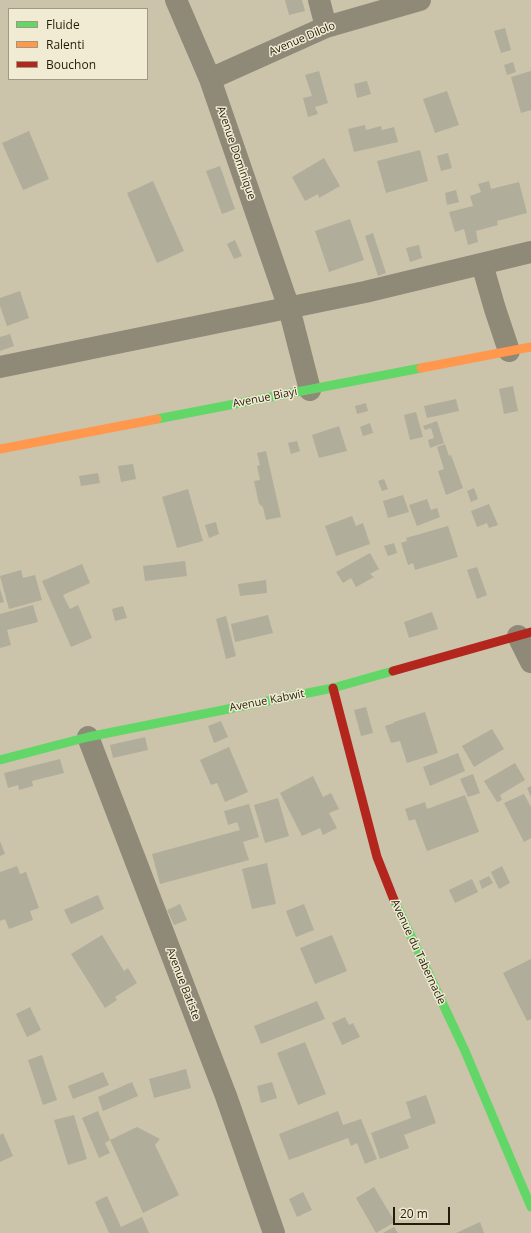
<!DOCTYPE html>
<style>
body{margin:0}
#map{position:relative;width:531px;height:1233px;overflow:hidden;background:#ccc3ab;font-family:"Open Sans",sans-serif}
canvas{display:block}
.legend{position:absolute;left:8px;top:8px;width:140px;height:72px;box-sizing:border-box;background:#f2ebd4;border:1px solid #9f9984;margin:0;padding:5px 7px;list-style:none;font-size:12px;color:#221d0b}
.legend li{display:flex;align-items:center;gap:8px;height:20px}
.legend b{width:20px;border:1px solid #9f9984}
.scale{position:absolute;left:393px;top:1207px;width:57px;height:18px;box-sizing:border-box;border:2px solid #221d0b;border-top:0;padding-left:5px;font-size:12px;line-height:14px;white-space:nowrap;color:#221d0b;-webkit-text-stroke:3px #f2ebd4;paint-order:stroke}
</style>
<div id="map">
<canvas width="531" height="1233"></canvas>
<ul class="legend">
<li><b style="height:5px;background:#63d668"></b>Fluide</li>
<li><b style="height:5px;background:#ff974d"></b>Ralenti</li>
<li><b style="height:5px;background:#b3261e"></b>Bouchon</li>
</ul>
<div class="scale">20 m</div>
</div>
<script>
const ctx = document.querySelector('canvas').getContext('2d');
ctx.lineJoin = 'round';
function paint(path, color) {
  ctx.fillStyle = color;
  ctx.fill(path, 'evenodd');
}
function shape(rows) {
  const path = new Path2D();
  for (const r of rows) {
    path.moveTo(r[0], r[1]);
    for (let i = 2; i < r.length; i += 2) path.lineTo(r[i], r[i + 1]);
  }
  return path;
}
function trace(path, color, width, dash) {
  ctx.strokeStyle = color;
  ctx.lineWidth = width;
  ctx.lineCap = dash ? 'butt' : 'round';
  ctx.setLineDash(dash || []);
  ctx.stroke(path);
}
function drawText(font, color, halo, rows, align = 'center') {
  ctx.font = font + ' "Open Sans",sans-serif';
  ctx.lineWidth = 3;
  ctx.setLineDash([]);
  ctx.textBaseline = 'middle';
  ctx.strokeStyle = halo;
  ctx.fillStyle = color;
  for (const [text, x, y, turn = 0] of rows) {
    ctx.save();
    ctx.translate(x, y);
    ctx.rotate((+turn || 0) * Math.PI / 180);
    ctx.textAlign = isNaN(turn) ? turn : align;
    if (halo) ctx.strokeText(text, 0, 0);
    ctx.fillText(text, 0, 0);
    ctx.restore();
  }
}
const building = shape([
 [285,0,302,0,305,11,289,15],
 [505,28,511,50,501,53,494,31],
 [513,62,516,72,507,75,504,65],
 [319,71,328,103,315,107,318,114,308,117,303,98,312,96,305,75],
 [531,71,531,110,521,113,511,77],
 [367,81,371,94,357,98,354,84],
 [447,91,459,125,435,133,423,99],
 [365,125,366,130,381,126,382,130,394,127,398,142,354,152,348,129],
 [29,131,49,179,23,190,2,143],
 [420,150,428,181,386,193,377,161],
 [448,153,452,168,441,171,437,156],
 [324,158,340,186,319,198,318,194,305,201,292,177],
 [220,166,235,209,222,214,206,171],
 [153,181,184,251,157,263,127,193],
 [489,181,491,189,519,182,527,213,497,221,498,225,476,231,478,242,468,245,464,229,455,232,449,212,473,206,470,196,481,192,478,184],
 [456,190,459,202,447,205,445,193],
 [350,219,364,260,329,272,315,231],
 [373,233,386,273,378,276,365,236],
 [235,240,242,256,234,259,227,244],
 [419,245,422,258,410,262,406,248],
 [20,291,29,318,7,326,0,306,0,298],
 [10,334,14,346,0,351,0,337],
 [513,386,518,411,504,414,499,389],
 [456,399,459,411,427,418,424,406],
 [366,403,368,411,357,414,355,406],
 [416,412,423,437,410,440,404,415],
 [437,421,444,443,430,448,428,440,434,438,431,428,425,430,423,426],
 [370,423,373,433,363,436,360,427],
 [339,426,347,451,319,458,312,435],
 [297,441,300,451,291,454,288,443],
 [445,444,449,456,451,455,463,488,446,495,438,471,444,469,437,447],
 [266,451,281,517,266,520,263,507,259,504,254,481,260,480,257,466,260,465,257,453],
 [133,464,136,479,121,482,118,466],
 [98,473,100,483,81,486,79,476],
 [384,479,388,489,382,491,378,481],
 [474,488,478,499,471,502,467,491],
 [188,489,203,541,177,548,162,497],
 [403,495,409,512,388,518,383,501],
 [427,499,431,510,437,508,440,517,417,526,409,505],
 [489,504,498,525,489,528,487,523,477,527,471,511],
 [352,516,356,526,363,523,370,544,336,556,325,526],
 [216,522,219,534,209,538,205,525],
 [448,526,458,557,415,570,413,563,408,565,401,543,407,541,406,538],
 [394,543,397,553,388,556,384,546],
 [370,553,379,569,370,574,374,577,356,587,351,578,343,583,336,572],
 [185,561,187,576,145,581,143,566],
 [82,564,90,583,63,595,70,609,78,605,92,638,71,647,42,581],
 [477,567,487,595,477,599,467,570],
 [21,570,23,578,35,575,42,600,9,609,0,576],
 [266,580,267,593,240,596,238,584],
 [0,589,4,602,0,603],
 [33,605,38,622,7,630,11,645,0,648,0,614],
 [123,606,127,618,115,621,112,609],
 [432,612,438,629,409,638,404,622],
 [268,615,273,633,235,642,231,624],
 [226,616,236,656,226,659,216,619],
 [366,707,373,733,361,736,354,710],
 [425,712,438,753,407,763,400,741,391,743,385,726,394,723,394,722],
 [221,721,228,737,214,743,208,726],
 [492,729,504,749,474,767,462,746],
 [145,737,148,750,113,758,110,745],
 [229,747,248,792,225,802,217,783,211,785,200,760],
 [458,753,465,771,430,786,423,767],
 [60,759,64,773,32,781,33,786,19,790,18,785,8,788,4,773],
 [515,763,525,780,500,795,502,800,497,802,484,781],
 [473,774,480,793,468,797,460,779],
 [313,776,323,797,331,793,339,809,329,813,337,828,323,835,320,828,302,836,280,793],
 [531,786,531,797,527,788],
 [524,794,531,807,531,838,524,842,504,803],
 [465,795,479,832,427,851,415,819,409,821,405,809,425,802,427,809],
 [278,798,289,836,265,843,254,805],
 [249,804,259,837,243,842,249,860,160,884,152,854,240,830,237,822,228,825,224,811],
 [0,841,5,854,0,856],
 [267,863,276,904,252,909,242,869],
 [17,866,20,874,26,872,39,908,30,911,33,920,9,929,5,919,0,921,0,872],
 [502,866,510,883,499,889,491,872],
 [489,876,493,883,482,889,479,881],
 [472,879,478,892,455,903,449,890],
 [98,895,104,909,71,924,64,910],
 [180,904,187,920,174,925,167,910],
 [304,904,314,930,296,937,286,911],
 [102,935,124,971,128,968,137,983,115,997,117,1000,105,1008,71,954],
 [332,935,347,971,315,984,300,948],
 [531,959,531,1019,527,1021,503,973],
 [317,1001,325,1019,261,1044,254,1026],
 [30,1007,41,1030,27,1037,16,1014],
 [345,1017,349,1025,353,1023,360,1037,342,1045,332,1023],
 [305,1042,326,1094,298,1105,277,1053],
 [42,1055,57,1100,43,1105,28,1060],
 [186,1069,191,1088,154,1098,149,1079],
 [103,1072,109,1085,73,1099,68,1086],
 [132,1082,138,1096,103,1111,98,1097],
 [272,1082,277,1098,261,1103,257,1086],
 [426,1095,436,1123,404,1135,409,1148,380,1159,371,1133,411,1118,406,1102],
 [98,1111,110,1140,137,1127,160,1139,155,1145,179,1195,143,1213,110,1140,105,1143,110,1153,99,1158,82,1118],
 [338,1111,343,1125,361,1119,377,1159,365,1164,357,1143,351,1146,348,1138,289,1160,279,1134],
 [74,1115,87,1159,68,1165,54,1120],
 [3,1133,13,1156,0,1162,0,1135],
 [374,1187,395,1222,376,1233,356,1198],
 [303,1192,312,1210,297,1217,289,1199],
 [107,1196,121,1227,142,1217,149,1233,109,1233,95,1202],
 [480,1222,484,1233,456,1233],
 [394,1227,398,1233,383,1233]
]);
const street = shape([
 [176,0,210,79,289,308,310,390],
 [319,0,326,27],
 [210,79,326,27,420,0],
 [482,264,495,309,509,351],
 [0,367,365,292,531,252],
 [518,636,531,662],
 [88,737,226,1096,274,1233]
]);
const fast = shape([
 [157,419,421,368],
 [0,760,88,737,333,688,393,671],
 [394,900,465,1051,531,1207]
]);
const slow = shape([
 [421,368,531,347],
 [0,449,157,419]
]);
const jam = shape([
 [393,671,531,632],
 [333,688,377,857,394,900]
]);
const streetNames = [
 ["Avenue Dilolo",302,39,-23],
 ["Avenue Dominique",236,153,71],
 ["Avenue Biayi",265,398,-11],
 ["Avenue Kabwit",267,701,-11],
 ["Avenue du Tabernacle",418,952,65],
 ["Avenue Batiste",183,984,69]
];
paint(building, '#b0ad9a');
trace(street, '#8f8977', 22);
trace(fast, '#63d668', 9);
trace(slow, '#ff974d', 9);
trace(jam, '#b3261e', 9);
drawText('11px', '#221d0b', '#f2ebd4', streetNames);
</script>
